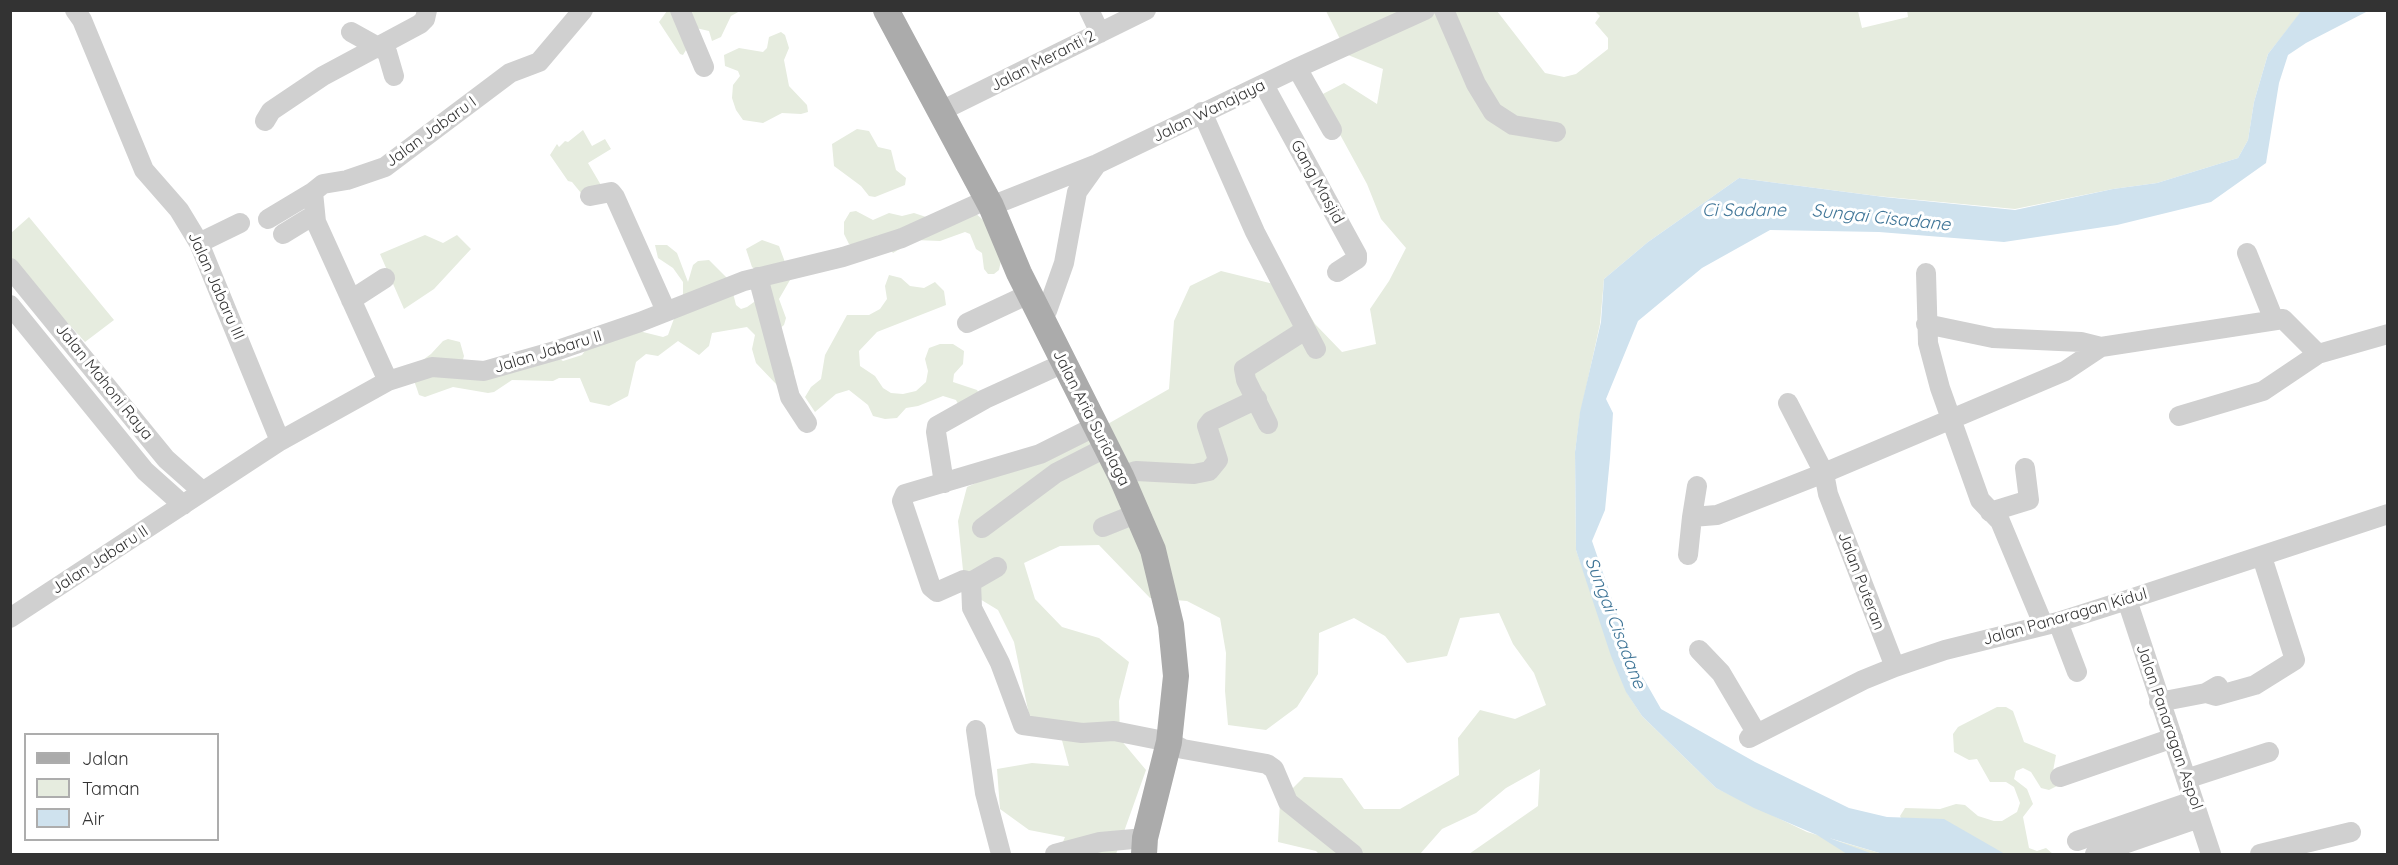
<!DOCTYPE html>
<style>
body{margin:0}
#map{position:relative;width:2398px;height:865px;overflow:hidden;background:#fff;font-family:Quicksand,sans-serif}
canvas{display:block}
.frame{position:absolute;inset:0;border:12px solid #333;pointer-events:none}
.legend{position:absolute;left:24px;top:733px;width:195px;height:108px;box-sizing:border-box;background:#fff;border:2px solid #adadad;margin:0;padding:8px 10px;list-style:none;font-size:18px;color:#333}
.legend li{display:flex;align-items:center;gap:12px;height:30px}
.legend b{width:30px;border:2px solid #adadad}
</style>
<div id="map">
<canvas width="2398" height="865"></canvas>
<div class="frame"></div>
<ul class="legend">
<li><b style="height:8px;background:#ababab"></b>Jalan</li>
<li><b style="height:16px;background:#e6ecdf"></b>Taman</li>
<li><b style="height:16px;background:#cfe2ee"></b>Air</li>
</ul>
</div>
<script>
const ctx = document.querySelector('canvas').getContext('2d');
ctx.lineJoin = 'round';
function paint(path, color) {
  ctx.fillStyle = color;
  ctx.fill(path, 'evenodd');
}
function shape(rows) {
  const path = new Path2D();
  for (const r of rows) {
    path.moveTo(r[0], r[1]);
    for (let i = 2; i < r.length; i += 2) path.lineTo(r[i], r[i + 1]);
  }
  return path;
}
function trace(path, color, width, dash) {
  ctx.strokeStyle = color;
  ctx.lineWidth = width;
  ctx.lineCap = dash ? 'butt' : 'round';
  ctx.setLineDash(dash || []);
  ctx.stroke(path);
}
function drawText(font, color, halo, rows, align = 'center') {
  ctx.font = font + ' Quicksand,sans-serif';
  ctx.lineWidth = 6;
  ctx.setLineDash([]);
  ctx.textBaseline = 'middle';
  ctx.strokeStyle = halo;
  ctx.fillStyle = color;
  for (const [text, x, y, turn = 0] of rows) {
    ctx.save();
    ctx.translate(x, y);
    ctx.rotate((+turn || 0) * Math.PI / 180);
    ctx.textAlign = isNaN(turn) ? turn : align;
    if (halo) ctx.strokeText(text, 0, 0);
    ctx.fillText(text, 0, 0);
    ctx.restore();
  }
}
const green = shape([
 [1907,10,2302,11,2268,54,2254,102,2248,140,2238,158,2157,183,2113,189,2015,209,1877,196,1739,178,1648,242,1604,279,1600,324,1580,415,1575,452,1576,550,1627,693,1642,716,1716,788,1807,832,1883,854,1469,854,1538,806,1540,769,1506,788,1476,813,1442,829,1420,854,1319,854,1316,851,1278,842,1280,801,1304,777,1342,778,1364,809,1400,809,1459,775,1458,738,1480,710,1515,719,1546,705,1534,673,1513,644,1499,613,1460,618,1447,656,1407,663,1385,636,1354,618,1319,633,1318,674,1297,707,1266,730,1228,725,1225,691,1226,653,1220,618,1187,601,1150,598,1099,545,1060,546,1024,563,1035,599,1062,627,1099,638,1129,662,1119,701,1120,739,1146,770,1116,854,1058,854,1065,837,1029,830,1000,809,997,769,1032,763,1069,766,1060,733,1029,715,1014,642,998,610,965,590,958,521,967,487,1106,425,1169,389,1174,321,1190,286,1221,271,1294,289,1315,324,1342,352,1376,344,1370,309,1389,281,1406,248,1381,219,1367,184,1319,96,1344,83,1377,104,1383,69,1348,55,1326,11,1497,11,1545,73,1564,77,1576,74,1608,49,1608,38,1595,23,1600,16,1595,11,1858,11,1862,28,1908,17],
 [667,11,740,11,731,16,721,37,712,41,709,31,696,28,684,38,686,50,683,55,680,54,659,22],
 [781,32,785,35,789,48,784,60,789,86,807,105,808,112,801,114,782,113,763,123,743,120,736,110,732,98,733,85,740,76,738,71,725,66,724,55,739,48,763,52,767,48,769,37],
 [857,129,869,131,878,147,891,150,896,170,906,178,905,185,875,197,869,196,861,186,834,166,832,144],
 [583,130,592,146,605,139,611,149,588,163,605,192,581,193,572,182,568,181,550,155,557,144,559,147,565,141,568,142],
 [856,211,873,220,889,213,902,216,914,213,926,217,974,212,990,226,1002,256,999,270,994,274,988,274,984,269,982,253,976,249,970,234,965,232,940,241,915,240,893,253,879,235,855,246,849,244,844,234,844,222,850,212],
 [29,217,114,320,85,342,11,261,11,233],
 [425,235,443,243,457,235,471,249,434,289,404,309,380,254],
 [762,240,779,246,789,273,790,280,779,299,786,318,784,325,779,329,784,353,790,357,794,372,784,384,777,385,756,363,752,349,755,335,747,327,712,333,709,346,699,355,678,341,658,356,646,354,636,362,628,396,609,406,590,402,580,378,559,378,553,381,512,380,494,392,488,393,453,387,425,397,419,395,417,389,412,375,416,365,431,354,443,341,448,339,460,342,464,356,462,363,558,358,563,361,582,355,589,345,639,331,663,337,668,335,683,294,683,282,673,268,658,258,655,245,667,245,677,253,688,282,693,265,698,261,709,260,730,281,736,305,741,309,747,307,761,297,761,275,752,267,746,249],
 [889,275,901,278,910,286,924,288,935,282,944,291,946,305,877,332,859,351,860,366,875,376,883,388,891,393,903,394,916,391,926,382,928,371,925,359,929,348,940,344,953,344,964,351,963,364,954,374,953,382,977,390,982,399,961,410,956,400,943,396,918,406,906,408,897,418,885,419,873,416,868,405,849,390,836,394,815,412,805,397,811,387,821,379,825,355,847,315,869,315,880,309,887,299,885,286],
 [1997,707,2006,707,2013,711,2024,742,2056,755,2053,771,2057,786,2049,790,2041,788,2031,772,2023,768,2016,771,2014,779,2027,789,2033,804,2023,817,2029,848,2037,851,2046,848,2053,854,1992,854,1904,824,1900,816,1905,808,1940,809,1956,804,1965,805,1978,816,1994,821,2002,821,2017,812,2020,803,2014,787,2006,782,1990,782,1977,759,1969,760,1954,752,1953,734,1958,727]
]);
const water = shape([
 [2302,10,2368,11,2306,43,2288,55,2279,83,2266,163,2211,202,2117,225,2004,242,1879,232,1770,230,1702,268,1638,321,1606,399,1613,413,1610,458,1605,510,1592,541,1633,660,1661,709,1755,762,1849,808,1887,817,1944,819,2005,854,1883,854,1829,838,1873,854,1847,854,1817,835,1754,808,1716,788,1642,716,1626,692,1611,656,1576,550,1575,452,1580,412,1601,322,1604,279,1648,242,1739,178,1884,197,2015,210,2113,189,2157,183,2238,158,2248,140,2254,102,2268,54]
]);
const minor = shape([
 [75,10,82,20,144,170,179,210,199,243,280,441],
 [680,10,704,67],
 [1089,10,1100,33],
 [1444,10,1476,84,1493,112,1513,125,1556,132],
 [351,32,387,52,394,76],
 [1297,68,1332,130],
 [1264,85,1357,255,1357,259,1337,272],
 [941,111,1146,10],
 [1202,112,1255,232,1316,349],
 [265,121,271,111,323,76,420,24,425,19,427,10],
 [590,196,611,192,615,197,666,311],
 [991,206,1097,164,1297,68,1425,10],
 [268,219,313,192],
 [283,234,314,215],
 [199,243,240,223],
 [2247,253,2274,320],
 [10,268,166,459,202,491],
 [1926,273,1928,343,1940,388,1980,500,2000,521,2043,624],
 [758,277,790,397,807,423],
 [351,300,385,278],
 [10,305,145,471,183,505],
 [1040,316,1047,311,1064,263,1077,192,1097,164],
 [967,323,1029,294],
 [1926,324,1993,338,2081,342,2101,347,2283,319,2318,354,2388,334],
 [388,381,316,222,313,192,323,184,347,180,385,167,510,73,539,62,583,10],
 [2179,416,2263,391,2318,354],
 [1268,424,1246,380,1244,369,1302,332],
 [1096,426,1040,454,905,494,902,501,931,587,937,592,964,580,971,582,972,608,1000,663,1023,725,1082,733,1114,731,1169,742,1183,749,1267,764,1274,769,1288,802,1353,854],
 [1121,476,1136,471,1194,474,1209,471,1218,460,1207,426,1211,421,1257,399],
 [944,483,936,432,937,426,985,399,1064,363],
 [1990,512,2029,500,2025,468],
 [1692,517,1697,486],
 [1103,527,1138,513],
 [982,528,1056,473,1107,447],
 [1688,555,1692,517,1717,515,1824,473,1788,403],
 [971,582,997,567],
 [2127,600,2211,854],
 [10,618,280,441,388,381,432,367,484,371,558,350,640,322,744,281,843,257,902,238,988,199],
 [2058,622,2077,672],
 [1699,650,1721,673,1757,734],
 [1895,667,1828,494,1824,473,2065,371,2101,347],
 [2206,693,2216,696,2255,685,2295,660,2262,557],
 [2159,702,2206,693,2218,686],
 [976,730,985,793,1001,854],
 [1749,738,1863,680,1895,667,1945,650,2058,622,2127,600,2388,514],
 [2060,777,2173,738],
 [2186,779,2269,752],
 [2077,841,2193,801],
 [1055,854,1100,842,1145,838],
 [2095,854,2199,818],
 [2260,854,2351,832]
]);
const major = shape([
 [886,10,991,206,1019,273,1121,476,1153,550,1171,625,1176,676,1169,742,1145,838,1144,854]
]);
const streetNames = [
 ["Jalan Meranti 2",1043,61,-27],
 ["Jalan Wanajaya",1209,111,-26],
 ["Jalan Jabaru I",431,132,-36],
 ["Gang Masjid",1317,182,61],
 ["Jalan Jabaru III",216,286,66],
 ["Jalan Jabaru II",548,352,-17],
 ["Jalan Mahoni Raya",104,382,51],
 ["Jalan Aria Surialaga",1091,418,63],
 ["Jalan Jabaru II",100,560,-33],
 ["Jalan Puteran",1861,581,69],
 ["Jalan Panaragan Kidul",2065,617,-16],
 ["Jalan Panaragan Aspol",2169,727,71]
];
const waterNames = [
 ["Ci Sadane",1744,211],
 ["Sungai Cisadane",1881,218,6],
 ["Sungai Cisadane",1615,623,69]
];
paint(green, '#e6ecdf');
paint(water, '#cfe2ee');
trace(minor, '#d0d0d0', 20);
trace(major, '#ababab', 26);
drawText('16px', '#333', '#fff', streetNames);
drawText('italic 18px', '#3f7597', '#fff', waterNames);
</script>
